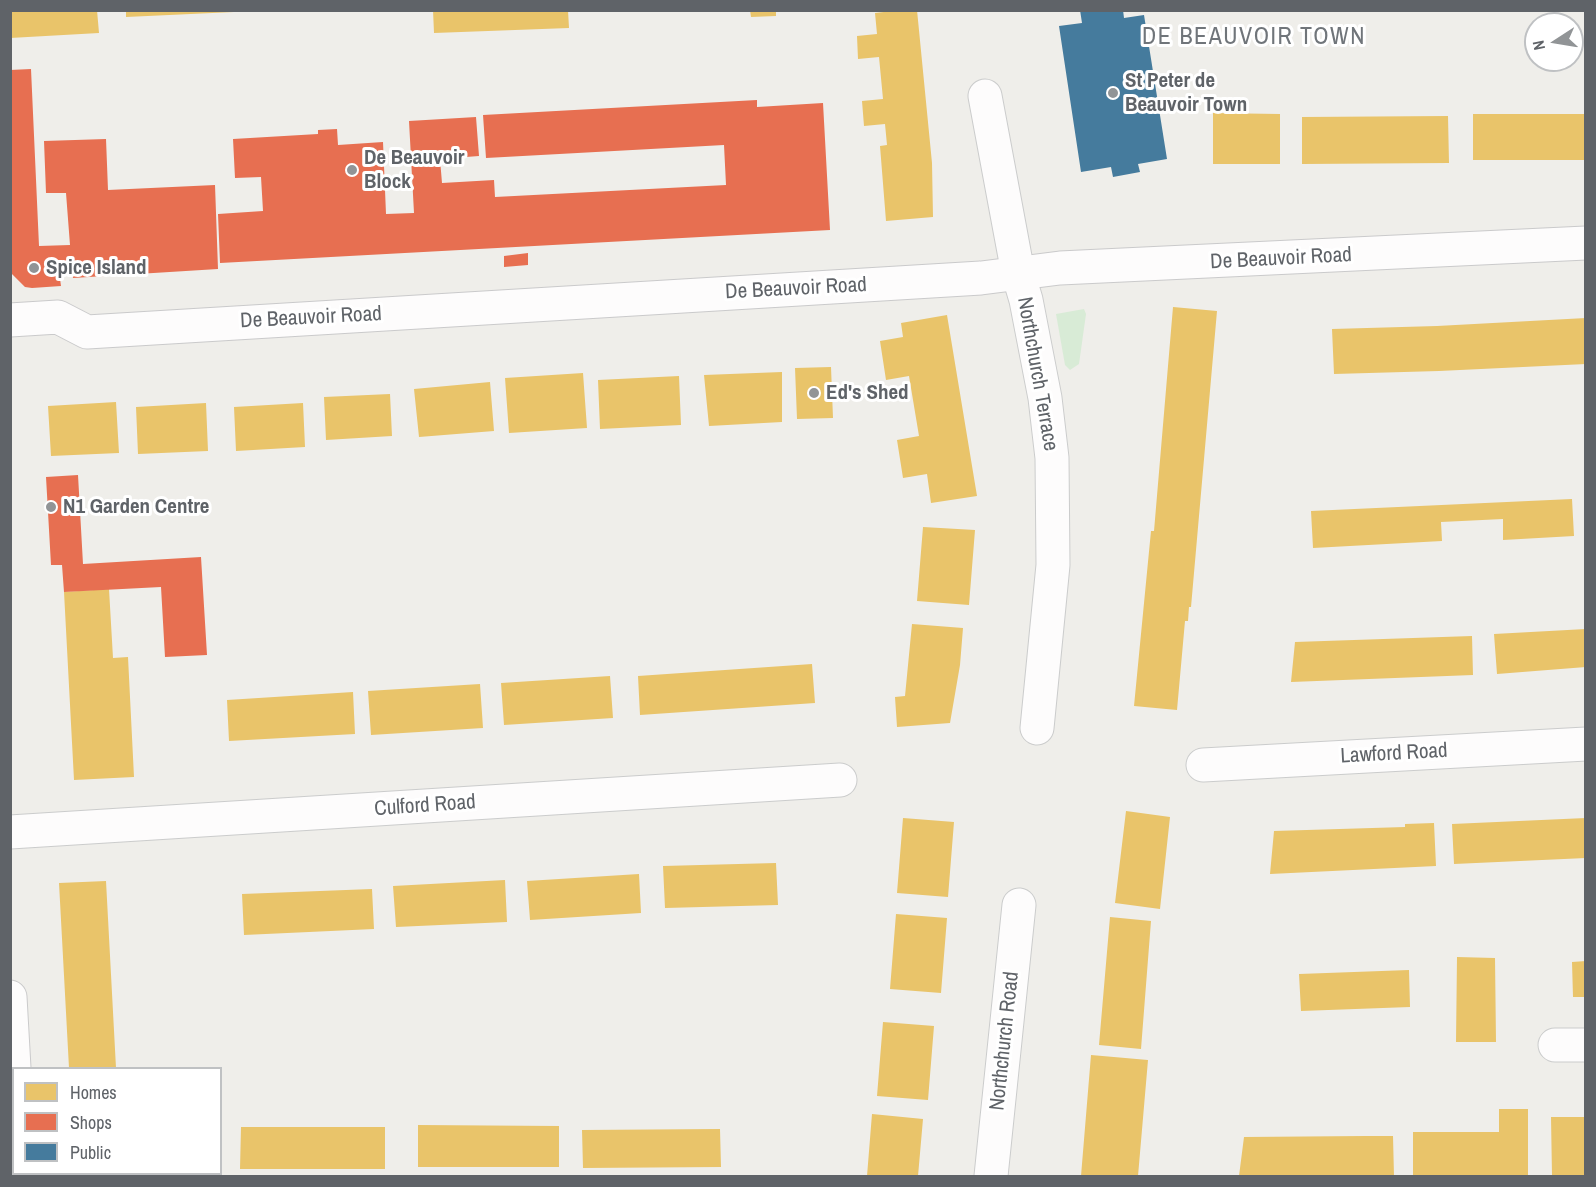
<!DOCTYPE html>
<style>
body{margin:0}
#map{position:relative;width:1596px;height:1187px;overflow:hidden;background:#efeeea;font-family:"Archivo Narrow",sans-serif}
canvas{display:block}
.frame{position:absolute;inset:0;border:12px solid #5f6368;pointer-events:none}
.legend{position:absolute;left:12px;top:1067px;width:210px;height:108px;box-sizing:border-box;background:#fff;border:2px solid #bfc1c3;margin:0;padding:8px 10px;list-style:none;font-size:18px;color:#5f6368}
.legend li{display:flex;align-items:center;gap:12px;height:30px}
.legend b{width:30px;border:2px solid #bfc1c3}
.north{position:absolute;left:1524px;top:12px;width:60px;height:60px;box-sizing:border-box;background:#fff;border:2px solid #bfc1c3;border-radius:50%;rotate:258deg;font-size:16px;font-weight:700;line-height:24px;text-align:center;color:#5f6368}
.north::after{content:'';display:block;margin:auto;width:21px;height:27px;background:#919496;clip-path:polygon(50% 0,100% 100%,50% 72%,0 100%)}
</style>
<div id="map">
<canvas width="1596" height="1187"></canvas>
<div class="frame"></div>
<ul class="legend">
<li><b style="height:16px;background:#e9c46a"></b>Homes</li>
<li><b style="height:16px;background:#e76f51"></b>Shops</li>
<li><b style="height:16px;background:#457b9d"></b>Public</li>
</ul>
<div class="north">N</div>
</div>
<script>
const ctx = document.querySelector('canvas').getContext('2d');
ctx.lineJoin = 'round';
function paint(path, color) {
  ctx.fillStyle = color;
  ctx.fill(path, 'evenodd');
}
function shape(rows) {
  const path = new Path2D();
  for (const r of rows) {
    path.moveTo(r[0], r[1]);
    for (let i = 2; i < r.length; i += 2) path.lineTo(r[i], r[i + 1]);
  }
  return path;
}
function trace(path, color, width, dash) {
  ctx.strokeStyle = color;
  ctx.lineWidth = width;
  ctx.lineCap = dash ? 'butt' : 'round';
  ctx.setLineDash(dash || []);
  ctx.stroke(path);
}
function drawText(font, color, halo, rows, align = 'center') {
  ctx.font = font + ' "Archivo Narrow",sans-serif';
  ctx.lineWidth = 6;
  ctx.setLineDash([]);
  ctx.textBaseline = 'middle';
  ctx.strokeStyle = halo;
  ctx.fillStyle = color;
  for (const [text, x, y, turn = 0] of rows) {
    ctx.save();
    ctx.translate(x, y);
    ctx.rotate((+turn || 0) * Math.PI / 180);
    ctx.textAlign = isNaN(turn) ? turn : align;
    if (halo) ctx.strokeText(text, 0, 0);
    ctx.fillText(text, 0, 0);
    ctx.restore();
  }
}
const green = shape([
 [1084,309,1086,314,1079,364,1070,370,1065,365,1056,314]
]);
const homes = shape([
 [10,10,97,10,99,33,10,38],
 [126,10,234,10,234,12,126,17],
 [433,10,568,10,569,28,434,33],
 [750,10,776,10,776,16,751,17],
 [901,10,917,10,932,163,933,217,886,221,880,146,887,145,885,124,864,126,862,101,883,99,879,57,858,59,857,36,877,34,875,13],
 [1213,113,1280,114,1280,164,1213,164],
 [1473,114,1586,114,1586,160,1473,160],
 [1448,116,1449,163,1302,164,1302,117],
 [1173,307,1217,311,1191,607,1189,607,1188,621,1185,621,1177,710,1134,706,1151,531,1154,531],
 [947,315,977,496,931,503,927,474,903,478,897,440,919,436,909,376,886,380,880,341,903,337,901,323],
 [1586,318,1586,364,1439,371,1334,374,1332,329,1437,326],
 [831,367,833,418,797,419,795,368],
 [782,372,782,422,709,426,704,375],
 [583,373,587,428,509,433,505,378],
 [679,376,681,425,600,429,598,380],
 [490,382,494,431,419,437,414,389],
 [390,394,392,436,326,440,324,397],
 [116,402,119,453,51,456,48,406],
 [206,403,208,451,138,454,136,407],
 [303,403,305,447,236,451,234,407],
 [1572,499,1574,536,1503,540,1503,519,1441,522,1442,541,1313,548,1311,511],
 [923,527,975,530,969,605,917,601],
 [109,589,113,658,128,657,134,777,74,780,64,592],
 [912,624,963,628,960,665,950,723,897,727,895,697,905,696],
 [1586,629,1586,667,1497,674,1494,634],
 [1472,636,1473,675,1291,682,1295,642],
 [812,664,815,703,640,715,638,676],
 [610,676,613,718,504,725,501,683],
 [480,684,483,728,371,735,368,691],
 [353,692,355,734,229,741,227,700],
 [1126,811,1170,817,1160,909,1115,903],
 [903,818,954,822,948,897,897,893],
 [1586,818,1586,858,1454,864,1452,824],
 [1434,823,1436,866,1270,874,1274,831,1405,827,1405,824],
 [776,863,778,905,665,908,663,866],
 [639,874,641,913,530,920,527,881],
 [505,880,507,922,396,927,393,886],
 [106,881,116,1068,69,1068,59,883],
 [372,889,374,929,244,935,242,894],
 [896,914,947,918,941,993,890,989],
 [1110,917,1151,921,1141,1049,1099,1045],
 [1457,957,1495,958,1496,1042,1456,1042],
 [1586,961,1586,997,1573,997,1572,962],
 [1409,970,1410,1007,1301,1011,1299,974],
 [883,1022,934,1026,928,1100,877,1096],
 [1091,1055,1148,1060,1138,1176,1081,1176],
 [1499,1109,1528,1109,1528,1176,1413,1176,1413,1132,1499,1132],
 [872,1114,923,1119,918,1176,867,1176],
 [1551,1117,1586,1117,1586,1176,1552,1176],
 [418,1125,559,1126,559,1167,418,1167],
 [241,1127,385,1127,385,1169,240,1169],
 [720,1129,721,1167,583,1168,582,1130],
 [1365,1136,1393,1136,1394,1176,1239,1176,1244,1137],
 [74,1174,121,1174,121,1176,74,1176]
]);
const shops = shape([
 [31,69,39,246,70,245,66,193,46,193,44,141,106,139,108,190,215,185,218,269,73,278,71,262,58,264,61,286,32,288,25,287,10,272,10,70],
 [757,100,757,107,823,103,830,230,220,263,218,214,263,211,261,177,235,178,233,139,318,134,318,130,337,129,338,145,383,142,386,214,414,213,409,121,476,117,479,156,440,159,442,183,494,180,495,197,726,185,724,145,486,158,483,115],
 [528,253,528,265,504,267,504,256],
 [78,475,83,564,201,557,207,655,165,657,161,587,64,592,62,565,51,565,46,477]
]);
const public = shape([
 [1080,10,1123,10,1124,18,1144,15,1167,159,1138,164,1140,172,1113,177,1111,167,1081,172,1059,26,1082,23]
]);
const street = shape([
 [985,96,1018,273,1026,300,1045,398,1052,458,1053,565,1037,728],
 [1203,765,1586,744],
 [10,832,840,780],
 [1555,1045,1586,1045],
 [991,1176,1019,905]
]);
const secondary = shape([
 [10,320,58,317,87,332,981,278,1060,268,1586,243],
 [10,997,14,1068],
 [18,1174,19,1176]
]);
const markers = [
 [1113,93,6,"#919496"],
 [352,170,6,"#919496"],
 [34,268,6,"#919496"],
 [814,393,6,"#919496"],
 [51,507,6,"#919496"]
];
const poiNames = [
 ["St Peter de",1125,81],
 ["Beauvoir Town",1125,105],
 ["De Beauvoir",364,158],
 ["Block",364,182],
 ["Spice Island",46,268],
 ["Ed's Shed",826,393],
 ["N1 Garden Centre",63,507]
];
const streetNames = [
 ["De Beauvoir Road",1281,259,-3],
 ["De Beauvoir Road",796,289,-3],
 ["De Beauvoir Road",311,318,-3],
 ["Northchurch Terrace",1037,374,80],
 ["Lawford Road",1394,754,-3],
 ["Culford Road",425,806,-4],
 ["Northchurch Road",1005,1041,-84]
];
const quarterNames = [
 ["DE BEAUVOIR TOWN",1254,38]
];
paint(green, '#d8ebd6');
paint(homes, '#e9c46a');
paint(shops, '#e76f51');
paint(public, '#457b9d');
trace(street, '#cbcccc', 35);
trace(secondary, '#cacacb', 35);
trace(street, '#fdfcfc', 33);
trace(secondary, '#fdfcfc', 33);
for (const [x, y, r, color] of markers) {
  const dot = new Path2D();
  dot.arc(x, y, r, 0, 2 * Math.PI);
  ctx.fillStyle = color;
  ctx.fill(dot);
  trace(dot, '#fff', 2);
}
drawText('bold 21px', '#5f6368', '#fff', poiNames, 'left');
drawText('21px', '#5f6368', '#fff', streetNames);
ctx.letterSpacing = '1.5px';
drawText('24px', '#70757a', '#fff', quarterNames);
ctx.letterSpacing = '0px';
</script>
